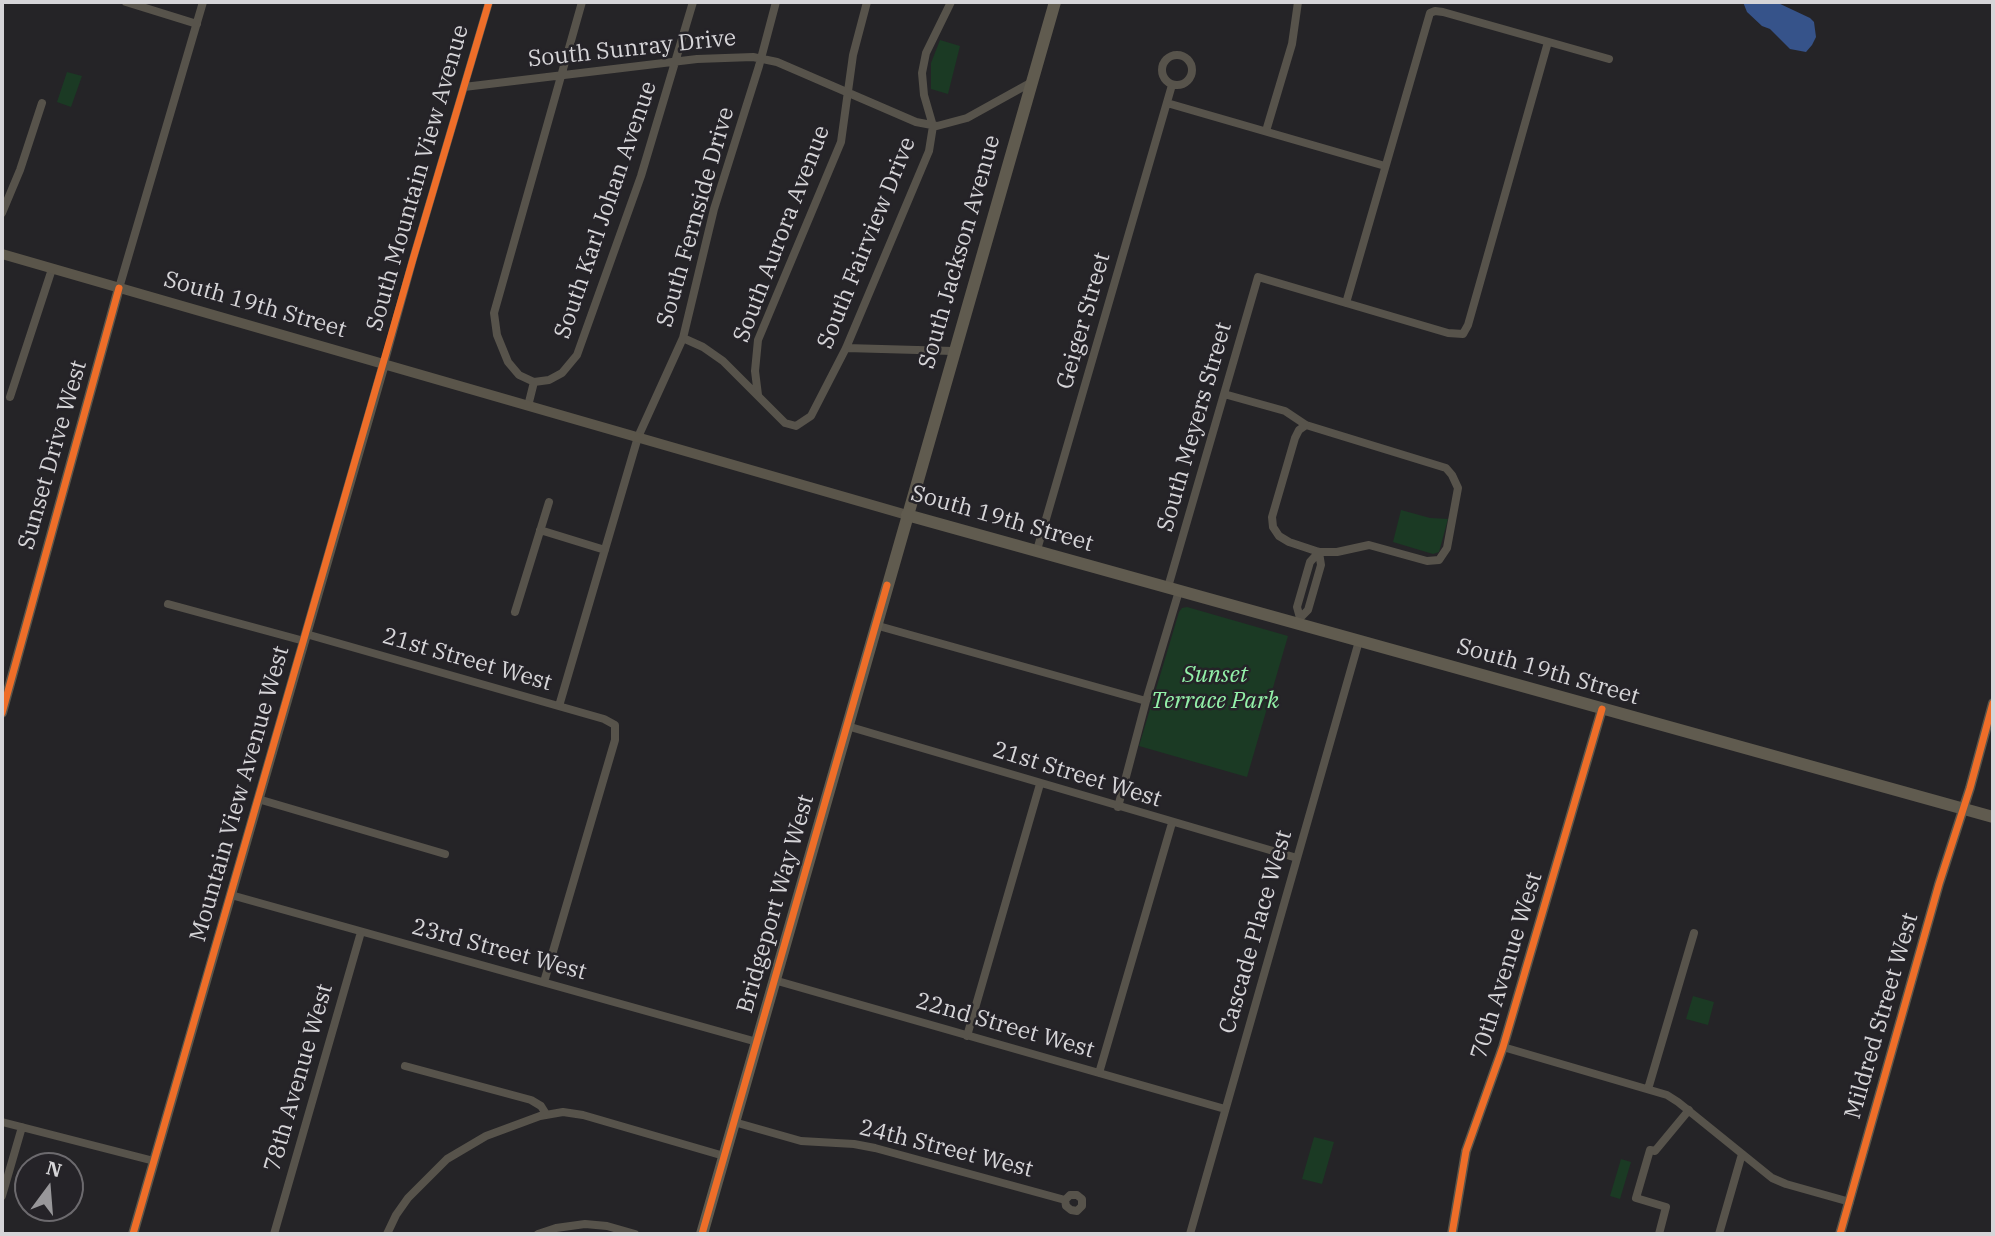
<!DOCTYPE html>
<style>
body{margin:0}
#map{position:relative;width:1995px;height:1236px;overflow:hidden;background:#252427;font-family:"IBM Plex Serif",serif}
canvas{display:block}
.frame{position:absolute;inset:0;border:4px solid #d6d5d8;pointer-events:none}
.north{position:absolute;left:14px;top:1152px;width:70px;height:70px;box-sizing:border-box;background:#252328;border:2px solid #6c6a6e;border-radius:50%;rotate:16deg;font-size:19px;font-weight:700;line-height:28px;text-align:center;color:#d6d5d8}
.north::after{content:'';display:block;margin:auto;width:24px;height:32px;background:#98979a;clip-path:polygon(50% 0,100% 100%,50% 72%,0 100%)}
</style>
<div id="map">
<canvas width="1995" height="1236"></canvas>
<div class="frame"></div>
<div class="north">N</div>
</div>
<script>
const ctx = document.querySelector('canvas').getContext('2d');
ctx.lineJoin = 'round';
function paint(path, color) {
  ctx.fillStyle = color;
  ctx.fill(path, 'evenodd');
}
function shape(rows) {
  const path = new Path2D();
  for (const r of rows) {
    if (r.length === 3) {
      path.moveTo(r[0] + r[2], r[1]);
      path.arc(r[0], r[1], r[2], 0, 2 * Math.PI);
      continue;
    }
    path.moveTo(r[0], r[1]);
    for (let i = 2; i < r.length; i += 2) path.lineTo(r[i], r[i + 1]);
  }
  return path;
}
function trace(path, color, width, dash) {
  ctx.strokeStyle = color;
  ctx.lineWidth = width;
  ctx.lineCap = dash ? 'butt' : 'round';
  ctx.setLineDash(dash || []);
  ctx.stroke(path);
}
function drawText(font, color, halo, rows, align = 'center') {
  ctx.font = font + ' "IBM Plex Serif",serif';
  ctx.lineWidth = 5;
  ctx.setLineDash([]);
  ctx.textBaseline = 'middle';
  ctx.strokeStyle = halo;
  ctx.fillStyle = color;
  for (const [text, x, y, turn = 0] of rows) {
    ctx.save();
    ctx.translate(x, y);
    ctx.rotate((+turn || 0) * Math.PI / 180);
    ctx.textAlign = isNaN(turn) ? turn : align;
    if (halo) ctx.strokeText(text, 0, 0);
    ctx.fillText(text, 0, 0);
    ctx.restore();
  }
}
const green = shape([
 [940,40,960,46,948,94,931,89,931,63],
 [67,72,82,76,71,107,57,102],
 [1401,510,1430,518,1448,519,1439,552,1433,554,1393,542],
 [1187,607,1288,636,1247,777,1139,746,1179,612,1182,608],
 [1693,996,1714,1002,1708,1025,1686,1019],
 [1314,1137,1334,1142,1322,1184,1302,1179],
 [1621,1159,1631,1162,1620,1199,1610,1196]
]);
const water = shape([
 [1743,2,1776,2,1810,18,1814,22,1816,37,1812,45,1806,52,1790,49,1770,29,1762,26,1747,12]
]);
const street = shape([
 [126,2,197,24],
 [582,2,494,313,497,335,508,362,519,375,534,382,549,380,562,373,577,355,641,176,693,2],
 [1177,70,15],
 [464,87,697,59,753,57,777,62,916,122,937,126,967,118,1032,82],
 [1167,103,1385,166],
 [1266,131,1292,44,1298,2],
 [2,213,20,170,42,103],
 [119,288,203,2],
 [1346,303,1430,13,1435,11,1443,12,1609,59],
 [683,338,703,347,723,361,785,423,796,426,811,416,846,348,929,151,933,126,924,95,922,73,926,53,951,2],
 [846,348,953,351],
 [384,364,413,259,489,2],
 [1224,394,1285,411,1306,425,1446,468,1452,475,1458,488,1447,548,1439,560,1427,561,1369,545,1337,552,1319,552,1289,542,1279,536,1273,527,1272,517,1295,438,1299,430,1306,425],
 [758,395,755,371,758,340,841,142,853,55,867,2],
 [10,397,52,269],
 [528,406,534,382],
 [540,530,605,550],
 [1037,550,1172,85],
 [1168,587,1258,277,1448,333,1463,334,1468,325,1548,42],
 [168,604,304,641],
 [515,612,549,502],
 [1300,618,1297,607,1310,562,1319,552],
 [1298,624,1300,618,1308,610,1321,565,1319,552],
 [875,625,1146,701],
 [306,634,604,719,615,725,615,740,544,982],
 [559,706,638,437,683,338,714,209,759,66,776,2],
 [847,726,1297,858],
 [258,799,445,854],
 [1118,807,1146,701,1179,591],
 [231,895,757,1042],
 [774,980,1225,1109],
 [967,1036,1040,784],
 [1503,1047,1667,1095,1678,1102,1772,1178,1786,1184,1850,1202],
 [405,1066,531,1100,541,1106,546,1114],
 [1099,1073,1172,823],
 [1648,1089,1694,933],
 [2,1122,154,1161],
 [734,1122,801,1141,854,1144,875,1148,1065,1200,1066,1206,1071,1210,1077,1211,1082,1206,1082,1199,1077,1195,1070,1195,1065,1200],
 [2,1196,22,1127],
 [274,1234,361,932],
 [387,1234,396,1215,408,1198,447,1159,486,1136,540,1116,563,1112,583,1115,724,1156],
 [538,1234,556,1228,585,1224,607,1226,635,1234],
 [1190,1234,1359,641],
 [1659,1234,1666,1207,1636,1198,1650,1150,1655,1151,1689,1110],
 [1719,1234,1742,1154]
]);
const secondary = shape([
 [2,254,907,515],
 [2,713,119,288],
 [133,1234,384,364],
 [1452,1234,1466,1151,1503,1047,1602,709],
 [1840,1234,1939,884,1970,788,1993,703]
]);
const primary = shape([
 [907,515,1993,817],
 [702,1234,1055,2]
]);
const cycleway = shape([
 [2,713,119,288],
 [133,1234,413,259,489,2],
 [702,1234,887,585],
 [1452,1234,1466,1151,1503,1047,1602,709],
 [1840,1234,1939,884,1970,788,1993,703]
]);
const streetNames = [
 ["South Sunray Drive",632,49,-6],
 ["South Mountain View Avenue",418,178,-74],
 ["South Karl Johan Avenue",606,210,-71],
 ["South Fernside Drive",696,217,-74],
 ["South Aurora Avenue",782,234,-69],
 ["South Fairview Drive",867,243,-68],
 ["South Jackson Avenue",960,252,-74],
 ["South 19th Street",255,305,16],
 ["Geiger Street",1084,321,-74],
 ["South Meyers Street",1195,427,-74],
 ["Sunset Drive West",53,455,-74],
 ["South 19th Street",1002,519,16],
 ["21st Street West",467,660,16],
 ["South 19th Street",1548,672,16],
 ["21st Street West",1077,775,17],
 ["Mountain View Avenue West",240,794,-74],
 ["Bridgeport Way West",776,904,-74],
 ["Cascade Place West",1256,932,-74],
 ["23rd Street West",499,950,15],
 ["70th Avenue West",1507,966,-73],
 ["Mildred Street West",1882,1016,-74],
 ["22nd Street West",1005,1026,16],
 ["78th Avenue West",299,1078,-74],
 ["24th Street West",946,1149,14]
];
const parkNames = [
 ["Sunset",1215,675],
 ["Terrace Park",1215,701]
];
paint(green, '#1b3a24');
paint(water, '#36538a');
trace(street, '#57534b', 8);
trace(secondary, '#5a554a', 10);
trace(primary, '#605b4f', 12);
trace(cycleway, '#ee6e29', 7);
drawText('23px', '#d6d5d8', '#252328', streetNames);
drawText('italic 23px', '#93f1a9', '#252328', parkNames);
</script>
